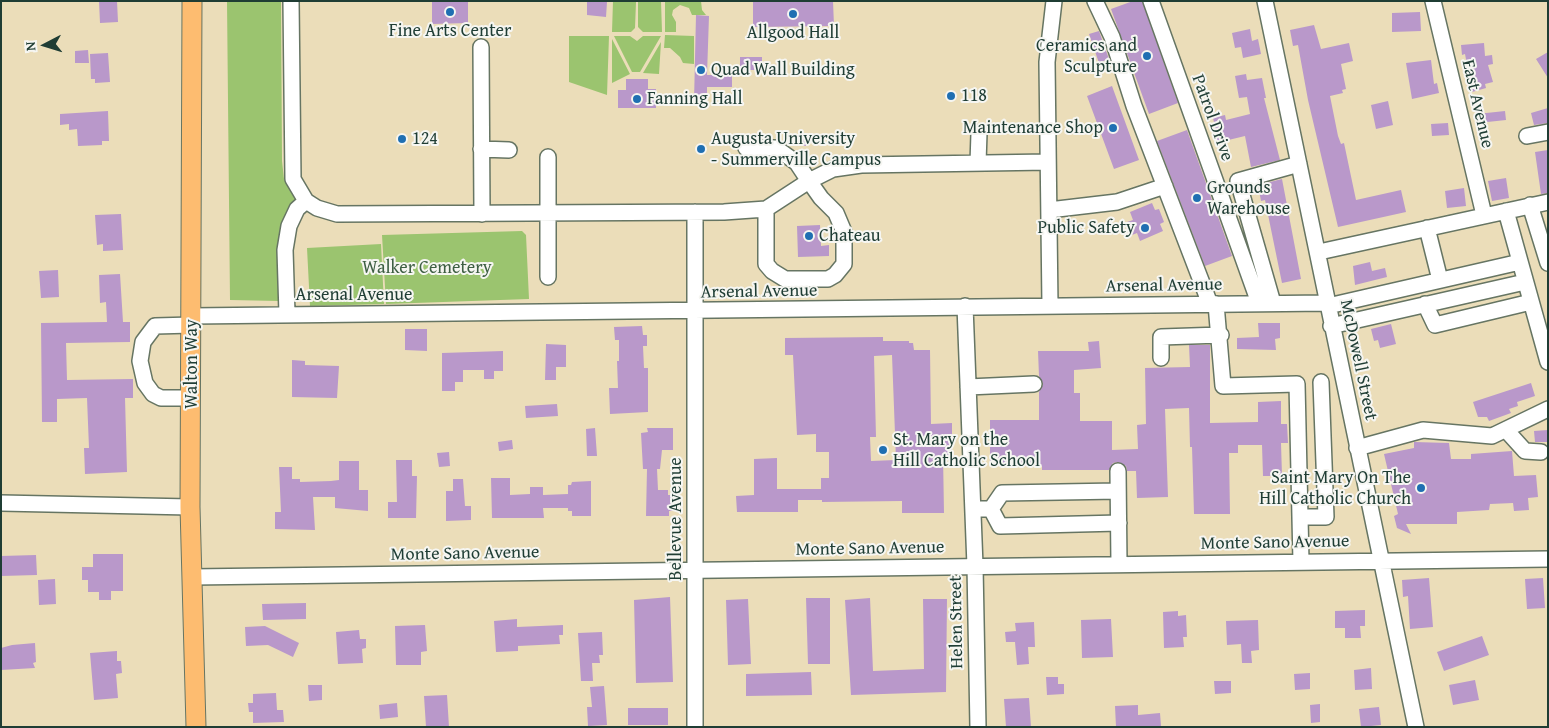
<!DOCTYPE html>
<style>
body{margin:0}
#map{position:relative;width:1549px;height:728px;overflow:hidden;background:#ebddb9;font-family:"Gentium Book Plus",serif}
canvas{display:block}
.frame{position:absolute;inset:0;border:2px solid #1f3d34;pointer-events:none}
.north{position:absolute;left:20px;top:20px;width:50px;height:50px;-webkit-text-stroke:4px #f6f6f2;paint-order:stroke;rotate:265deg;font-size:14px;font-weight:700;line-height:20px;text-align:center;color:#1f3d34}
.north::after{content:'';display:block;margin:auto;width:18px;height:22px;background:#1f3d34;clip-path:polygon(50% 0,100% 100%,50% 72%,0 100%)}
</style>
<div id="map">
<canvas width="1549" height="728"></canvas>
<div class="frame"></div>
<div class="north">N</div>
</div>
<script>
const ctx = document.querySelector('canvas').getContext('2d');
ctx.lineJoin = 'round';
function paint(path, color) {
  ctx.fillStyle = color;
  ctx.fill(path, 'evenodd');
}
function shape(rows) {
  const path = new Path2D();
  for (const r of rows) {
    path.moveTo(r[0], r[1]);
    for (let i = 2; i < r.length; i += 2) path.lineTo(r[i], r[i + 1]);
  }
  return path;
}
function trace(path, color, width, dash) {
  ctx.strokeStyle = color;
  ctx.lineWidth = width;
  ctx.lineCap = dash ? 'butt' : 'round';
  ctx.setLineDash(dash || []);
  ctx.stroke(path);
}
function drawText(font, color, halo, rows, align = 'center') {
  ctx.font = font + ' "Gentium Book Plus",serif';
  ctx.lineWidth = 4;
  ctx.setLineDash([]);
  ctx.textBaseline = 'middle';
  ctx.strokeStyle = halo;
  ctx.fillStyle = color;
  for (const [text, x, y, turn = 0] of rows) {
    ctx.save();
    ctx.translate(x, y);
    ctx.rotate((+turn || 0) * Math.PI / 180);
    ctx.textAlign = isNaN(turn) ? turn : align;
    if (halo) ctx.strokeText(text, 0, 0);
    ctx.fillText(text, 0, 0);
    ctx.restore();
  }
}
const green = shape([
 [227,1,281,1,282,161,284,179,295,199,279,301,230,300],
 [613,1,636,2,635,28,631,32,612,32],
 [661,1,662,32,643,32,638,27,638,2],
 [665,1,701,1,702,10,706,15,692,15,689,8,680,5,673,10,672,15,676,22,676,32,665,32],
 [665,35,694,36,694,64,683,63,680,57,670,48,664,48],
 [569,36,609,36,607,95,569,82],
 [614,36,630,36,637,41,643,36,661,36,640,72,632,72],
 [612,39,630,74,612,83],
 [661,42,659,74,643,73],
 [522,231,526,235,529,299,386,304,382,235],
 [381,244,384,304,310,306,307,248]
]);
const building = shape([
 [99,1,117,1,118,22,100,23],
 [432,1,468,1,468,23,432,24],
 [753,1,833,1,834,26,753,27],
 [1133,1,1142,1,1178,103,1149,114,1111,9],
 [587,2,607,2,606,17,587,15],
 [1420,12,1421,31,1392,32,1392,13],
 [696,15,709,16,707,75,732,75,732,87,707,87,707,102,694,102],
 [1314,25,1321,49,1349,43,1353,61,1341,64,1346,89,1342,90,1343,93,1330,96,1338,136,1341,144,1344,143,1356,200,1401,190,1406,212,1338,227,1308,100,1298,45,1293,46,1290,30],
 [1250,29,1252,41,1258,39,1261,54,1243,58,1241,47,1235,48,1232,33],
 [1099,31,1109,59,1099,63,1089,34],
 [1484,43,1485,56,1492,55,1493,64,1488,65,1493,82,1485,84,1486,88,1472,92,1465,54,1462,55,1461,45],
 [88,50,89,63,75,63,75,51],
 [1548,52,1548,78,1536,59],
 [108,53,110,82,95,83,95,79,91,79,90,54],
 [740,57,762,57,762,70,740,70],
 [1431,60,1434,84,1437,83,1439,93,1412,99,1406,63],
 [1246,74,1247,80,1262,78,1266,98,1264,98,1280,160,1251,167,1245,136,1216,143,1213,132,1216,131,1213,118,1225,115,1226,120,1250,114,1247,97,1239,98,1235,76],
 [626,79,648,79,648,89,656,89,656,108,618,108,618,90,626,90],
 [1112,86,1139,160,1114,169,1087,96],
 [1388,101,1393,125,1376,129,1371,105],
 [1548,108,1548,123,1534,125,1531,113],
 [108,111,109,141,102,141,102,145,78,146,77,129,69,130,69,124,60,125,60,114],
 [1505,111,1506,120,1478,123,1477,114],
 [1448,123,1449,135,1432,136,1431,124],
 [1187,130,1232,256,1205,266,1157,141],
 [788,137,806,137,806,146,790,146],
 [1548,150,1548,193,1541,194,1535,152],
 [1506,178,1509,198,1492,201,1488,181],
 [1282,179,1301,279,1282,283,1265,200,1261,201,1258,185],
 [1464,188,1466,206,1447,208,1445,191],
 [1152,203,1155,210,1159,209,1164,222,1160,224,1163,231,1140,241,1137,233,1132,235,1127,222,1133,220,1130,212],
 [121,214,123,250,103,251,103,244,97,245,95,215],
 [820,225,821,246,829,245,829,256,798,257,797,226],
 [1370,262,1372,271,1385,268,1387,277,1355,285,1353,266],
 [58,270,59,297,41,298,39,271],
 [120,274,123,322,130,322,130,342,66,343,67,380,133,379,133,398,125,398,127,472,85,474,84,448,89,448,87,398,57,399,57,422,42,422,41,323,107,322,106,302,100,303,99,275],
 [1258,323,1280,323,1280,338,1275,339,1276,350,1237,349,1237,338,1259,337],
 [1391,324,1396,344,1380,348,1378,340,1374,341,1371,329],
 [642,326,643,335,647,335,647,346,643,346,644,368,648,368,648,412,610,414,609,388,618,388,617,361,619,361,619,340,615,340,614,327],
 [405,329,427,329,427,351,405,350],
 [883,337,883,341,909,341,909,343,913,343,914,350,930,350,931,424,952,423,952,455,943,455,944,513,902,513,902,501,822,502,822,500,798,500,798,512,737,512,736,496,754,495,754,459,777,458,777,489,821,489,821,478,829,478,829,452,816,452,816,434,797,435,793,355,785,355,785,338],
 [892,355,896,460,871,461,870,437,876,437,874,356],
 [1099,341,1101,368,1074,370,1074,393,1080,393,1080,421,1112,421,1112,450,1138,449,1137,425,1146,424,1145,368,1190,367,1189,345,1210,345,1210,423,1258,422,1258,402,1281,401,1281,424,1287,424,1288,443,1281,443,1282,476,1263,476,1262,445,1238,445,1238,453,1229,453,1230,514,1194,514,1192,447,1190,447,1189,408,1165,409,1168,497,1137,498,1136,471,1127,471,1126,466,1118,462,1113,463,1109,470,1042,470,1042,466,990,466,990,420,1039,420,1039,392,1043,384,1039,376,1038,351,1089,351,1088,342],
 [546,344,566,345,566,367,556,367,556,380,545,380],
 [503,351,503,371,494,371,494,379,484,379,484,370,463,370,463,382,455,382,455,391,442,391,442,353],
 [292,360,305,361,305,365,339,366,337,398,292,397],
 [1531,383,1535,396,1517,402,1518,406,1509,409,1511,413,1489,421,1487,417,1478,417,1473,402],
 [557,404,558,416,526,418,525,406],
 [595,428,597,456,587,456,586,429],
 [647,428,673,428,673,450,662,450,660,469,657,469,658,490,668,490,668,495,674,495,675,511,669,511,669,516,646,516,647,469,643,469,641,433,648,432],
 [1548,430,1548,442,1535,442,1534,431],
 [512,440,513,449,499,451,498,442],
 [1414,442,1449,443,1451,459,1471,459,1471,454,1512,451,1514,476,1536,475,1538,497,1528,498,1529,510,1514,511,1513,503,1490,504,1489,510,1457,512,1457,524,1406,524,1411,534,1397,528,1394,516,1398,514,1384,454,1414,448],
 [449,452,450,466,439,467,437,453],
 [396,460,412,460,412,476,417,476,416,518,388,518,388,502,397,502],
 [339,461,359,461,359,490,368,490,368,511,335,508,335,497,313,497,315,530,275,529,275,512,281,512,279,467,292,467,292,479,300,479,300,482,331,481,339,480],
 [491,478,510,478,510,495,530,494,530,487,543,487,543,495,568,494,568,485,571,485,572,482,591,481,591,516,572,516,572,511,568,511,568,508,543,508,544,518,492,518],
 [453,479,463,479,465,506,471,506,471,520,446,521,446,491,453,491],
 [93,554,123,554,123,591,111,591,111,600,99,600,99,592,88,592,88,580,82,580,82,567,93,567],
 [36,555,37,575,1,576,1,556],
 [1429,578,1433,627,1410,629,1408,596,1403,597,1402,580],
 [1543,578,1545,608,1527,609,1525,579],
 [55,579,56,604,39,605,38,580],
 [670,597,673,682,636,683,634,600],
 [806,598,830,598,830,664,808,664],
 [870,598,873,671,924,669,923,599,947,599,946,692,851,695,845,600],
 [748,599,751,664,728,665,726,600],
 [306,603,306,619,263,620,262,604],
 [1365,610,1365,626,1360,626,1361,638,1345,638,1345,628,1335,628,1335,611],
 [1178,611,1178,616,1186,615,1187,637,1183,637,1184,647,1164,648,1163,612],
 [517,619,517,627,563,625,563,635,559,635,560,644,518,646,518,651,496,652,494,621],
 [1111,619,1113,657,1082,658,1081,620],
 [1258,620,1259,650,1251,651,1252,663,1242,663,1241,644,1227,645,1226,621],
 [1034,622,1035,647,1028,647,1029,664,1017,665,1015,642,1006,642,1005,632,1016,631,1015,623],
 [425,625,427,651,421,652,421,665,396,665,395,626],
 [265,626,299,643,293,657,268,645,246,646,245,627],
 [359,630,360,639,366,639,366,648,362,649,363,663,338,664,336,632],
 [602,632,603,655,599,655,600,663,592,663,593,681,581,681,578,633],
 [1482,636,1489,655,1444,671,1437,652],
 [35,643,36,662,33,663,35,668,1,670,1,648,12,645],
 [117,651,117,661,121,661,122,673,116,674,118,698,94,700,90,653],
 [1371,668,1372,689,1355,690,1354,670],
 [811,672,812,695,746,696,746,674],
 [1310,673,1310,689,1295,690,1294,674],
 [1046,677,1058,677,1058,684,1064,684,1064,694,1047,695],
 [1475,680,1479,700,1453,705,1449,685],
 [1214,681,1231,681,1231,693,1215,694],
 [308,685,322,685,322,700,309,701],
 [604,686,607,725,588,726,587,707,592,707,590,687],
 [276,693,277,710,283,710,284,722,253,723,253,712,249,712,248,703,253,703,253,694],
 [447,695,449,727,426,727,424,696],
 [1029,698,1031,727,1006,727,1004,699],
 [397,703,398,717,380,719,379,705],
 [1320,704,1320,722,1311,723,1310,705],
 [1138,705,1138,715,1160,713,1161,726,1116,727,1115,706],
 [1379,707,1381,725,1361,727,1359,709],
 [628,708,668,708,668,725,628,725]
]);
const minor = shape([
 [291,1,293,179,306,201,317,208,337,214,724,212,766,209],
 [1095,1,1112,37,1134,106,1210,304],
 [1151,1,1259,303],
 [1265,1,1416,727],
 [1433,1,1484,215],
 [481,47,482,214],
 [1527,136,1548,132],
 [746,148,776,148,797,163,809,181,821,198,836,213,844,232,844,264,835,275,828,279,785,279,772,271,766,264,766,209,809,181,833,169,861,165,1048,162],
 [481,149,509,150],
 [548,157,548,277],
 [978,163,979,133],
 [1530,205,1548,263],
 [1049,210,1117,202,1165,186],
 [1506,211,1548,362],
 [1427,228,1440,280],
 [1319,252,1548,202],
 [1273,303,1238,181,1299,164],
 [1216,304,1223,386,1297,384,1301,562],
 [1425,304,1435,325,1531,302],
 [965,306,975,566,978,727],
 [1050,306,1047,62,1054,1],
 [1328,306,1520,262],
 [287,314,285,250,289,226,297,209,306,201],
 [192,316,1327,303],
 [1331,326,1525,282],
 [1161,358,1161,337,1221,335],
 [968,387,1034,384],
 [191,398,161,398,153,394,145,383,140,361,143,342,155,326,192,325],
 [1506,430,1525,451,1541,452],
 [1357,448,1423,430,1492,436,1548,409],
 [1118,471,1119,564],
 [1,503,190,507],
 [973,509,991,509,1000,526,1119,523],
 [991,509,1002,493,1118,491],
 [1300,517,1326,517,1321,382],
 [192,577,1548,559],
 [695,727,695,212]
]);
const major = shape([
 [192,1,190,507,196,727]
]);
const markers = [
 [450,12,5,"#1f6fb2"],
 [793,14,5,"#1f6fb2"],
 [1147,56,5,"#1f6fb2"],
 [701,70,5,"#1f6fb2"],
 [951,96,5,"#1f6fb2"],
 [637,99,5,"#1f6fb2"],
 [1113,128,5,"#1f6fb2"],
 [402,139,5,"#1f6fb2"],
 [701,149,5,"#1f6fb2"],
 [1197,198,5,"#1f6fb2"],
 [1145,228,5,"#1f6fb2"],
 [809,236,5,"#1f6fb2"],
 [883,450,5,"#1f6fb2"],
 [1421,488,5,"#1f6fb2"]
];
const poiNames = [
 ["Fine Arts Center",450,31,"center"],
 ["Allgood Hall",793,33,"center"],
 ["Ceramics and",1137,46,"right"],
 ["Sculpture",1137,67,"right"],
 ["Quad Wall Building",711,70],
 ["118",961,96],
 ["Fanning Hall",647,99],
 ["Maintenance Shop",1103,128,"right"],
 ["124",412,139],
 ["Augusta University",711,139],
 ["- Summerville Campus",711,160],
 ["Grounds",1207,188],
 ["Warehouse",1207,209],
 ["Public Safety",1135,228,"right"],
 ["Chateau",819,236],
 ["St. Mary on the",893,440],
 ["Hill Catholic School",893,461],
 ["Saint Mary On The",1411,478,"right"],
 ["Hill Catholic Church",1411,499,"right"]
];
const streetNames = [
 ["East Avenue",1477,104,77],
 ["Patrol Drive",1212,118,70],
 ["Arsenal Avenue",1164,286,-1],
 ["Arsenal Avenue",759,292,-1],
 ["Arsenal Avenue",354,295],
 ["McDowell Street",1358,360,78],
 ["Walton Way",192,364,-90],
 ["Bellevue Avenue",676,519,-90],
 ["Monte Sano Avenue",1275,543,-1],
 ["Monte Sano Avenue",870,549,-1],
 ["Monte Sano Avenue",465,554,-1],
 ["Helen Street",957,622,-91]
];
const parkNames = [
 ["Walker Cemetery",427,268]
];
paint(green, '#9bc46f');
paint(building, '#b998ca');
trace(minor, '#667563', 18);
trace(major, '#667563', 21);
trace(minor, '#fff', 15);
trace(major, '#fdbc70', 19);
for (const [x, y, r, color] of markers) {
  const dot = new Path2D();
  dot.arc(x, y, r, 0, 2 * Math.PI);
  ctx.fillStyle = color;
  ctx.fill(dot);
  trace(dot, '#f6f6f2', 2);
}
drawText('18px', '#1f3d34', '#f6f6f2', poiNames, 'left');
drawText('18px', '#1f3d34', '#f6f6f2', streetNames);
drawText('18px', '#3e5f43', '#f6f6f2', parkNames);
</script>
